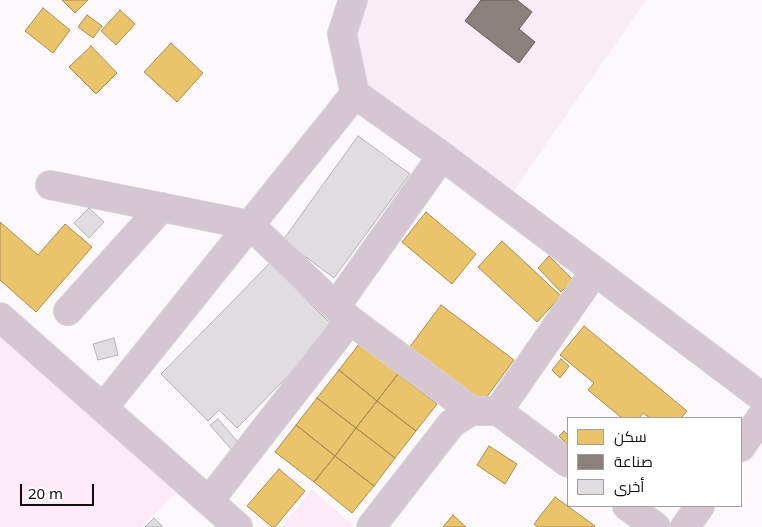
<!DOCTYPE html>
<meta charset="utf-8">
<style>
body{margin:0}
#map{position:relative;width:762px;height:527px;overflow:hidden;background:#fdf8fb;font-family:"Noto Sans",Cairo,sans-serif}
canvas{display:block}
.legend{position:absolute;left:567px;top:417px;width:175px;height:90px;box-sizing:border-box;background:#fff;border:1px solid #a09f9f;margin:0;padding:6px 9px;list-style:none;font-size:15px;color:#110e10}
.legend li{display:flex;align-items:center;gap:10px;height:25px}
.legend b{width:25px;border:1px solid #a09f9f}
.scale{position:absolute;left:20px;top:484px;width:74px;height:22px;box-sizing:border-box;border:2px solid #110e10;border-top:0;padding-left:6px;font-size:15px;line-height:18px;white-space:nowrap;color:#110e10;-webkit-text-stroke:4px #fff;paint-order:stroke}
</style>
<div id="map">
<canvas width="762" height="527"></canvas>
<ul class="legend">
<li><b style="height:14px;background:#e9c46a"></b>سكن</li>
<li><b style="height:14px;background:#8a817c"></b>صناعة</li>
<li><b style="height:14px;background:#e0dcdf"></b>أخرى</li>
</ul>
<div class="scale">20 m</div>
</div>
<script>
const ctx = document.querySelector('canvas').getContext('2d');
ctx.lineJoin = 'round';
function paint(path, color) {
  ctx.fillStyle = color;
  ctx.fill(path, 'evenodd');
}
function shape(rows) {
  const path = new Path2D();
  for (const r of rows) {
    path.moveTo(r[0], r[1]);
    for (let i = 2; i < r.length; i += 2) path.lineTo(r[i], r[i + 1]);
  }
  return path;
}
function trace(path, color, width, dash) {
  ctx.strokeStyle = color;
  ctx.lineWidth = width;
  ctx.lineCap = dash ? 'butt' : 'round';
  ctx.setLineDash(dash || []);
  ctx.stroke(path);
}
const built = shape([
 [353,0,646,0,505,203,355,94]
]);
const green = shape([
 [0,332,177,491,142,527,0,527],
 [312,490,353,525,352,527,281,527]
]);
const homes = shape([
 [62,0,88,0,75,13,62,0],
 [43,8,70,30,53,53,25,31,43,8],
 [120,10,135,24,116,45,101,31,120,10],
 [87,15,102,26,93,38,78,27,87,15],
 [171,43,203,73,177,102,144,72,171,43],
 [91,46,117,73,96,94,69,67,91,46],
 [426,212,476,254,452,284,402,242,426,212],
 [0,222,38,255,65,224,92,247,36,312,0,280,0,222],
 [502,241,561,296,537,322,478,267,502,241],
 [549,256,573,280,561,292,538,268,549,256],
 [441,305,514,360,483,402,409,348,441,305],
 [584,326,687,411,681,418,650,418,643,413,639,418,622,418,588,390,594,383,560,355,584,326],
 [360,343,398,374,377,401,339,370,360,343],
 [561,359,569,366,560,378,552,370,561,359],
 [339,370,377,401,356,428,317,398,339,370],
 [398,374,437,404,416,431,377,401,398,374],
 [317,398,356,428,335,456,296,425,317,398],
 [377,401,416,431,395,458,356,428,377,401],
 [296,425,335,456,314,482,275,452,296,425],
 [356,428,395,458,374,486,335,456,356,428],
 [564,431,568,435,568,445,559,436,564,431],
 [489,446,517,464,505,484,477,465,489,446],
 [335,456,374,486,352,513,314,482,335,456],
 [279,469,305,491,275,527,272,527,247,506,279,469],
 [555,497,595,526,594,527,538,527,534,524,555,497],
 [453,515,466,527,443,527,453,515]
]);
const industry = shape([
 [481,0,517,0,532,12,519,29,535,42,519,63,465,21,481,0]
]);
const building = shape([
 [358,136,410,174,334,278,283,240,358,136],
 [89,208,104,222,89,238,74,223,89,208],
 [270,263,335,328,237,428,219,410,208,421,161,374,270,263],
 [114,338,118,355,98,360,93,344,114,338],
 [218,419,238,442,231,449,210,425,218,419],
 [154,518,163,527,145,527,154,518]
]);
const street = shape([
 [353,0,342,34,355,94,442,156,762,397],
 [50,185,250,225,350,320,472,411],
 [336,306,442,156],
 [68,311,162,207],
 [0,317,238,527],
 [103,408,355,94],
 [498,411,568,463],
 [741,447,762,416],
 [209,501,350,320],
 [627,506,656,527],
 [371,527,452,423,472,411,498,411,595,271],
 [685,527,700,506]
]);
paint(built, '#f9ecf5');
paint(green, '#fceaf6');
paint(homes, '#e9c46a');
trace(homes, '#a88d4f', 1);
paint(industry, '#8a817c');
trace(industry, '#665e5c', 1);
paint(building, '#e0dcdf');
trace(building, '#b6b2b5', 1);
trace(street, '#d6d3d5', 30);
trace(street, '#d6c6d1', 28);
</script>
